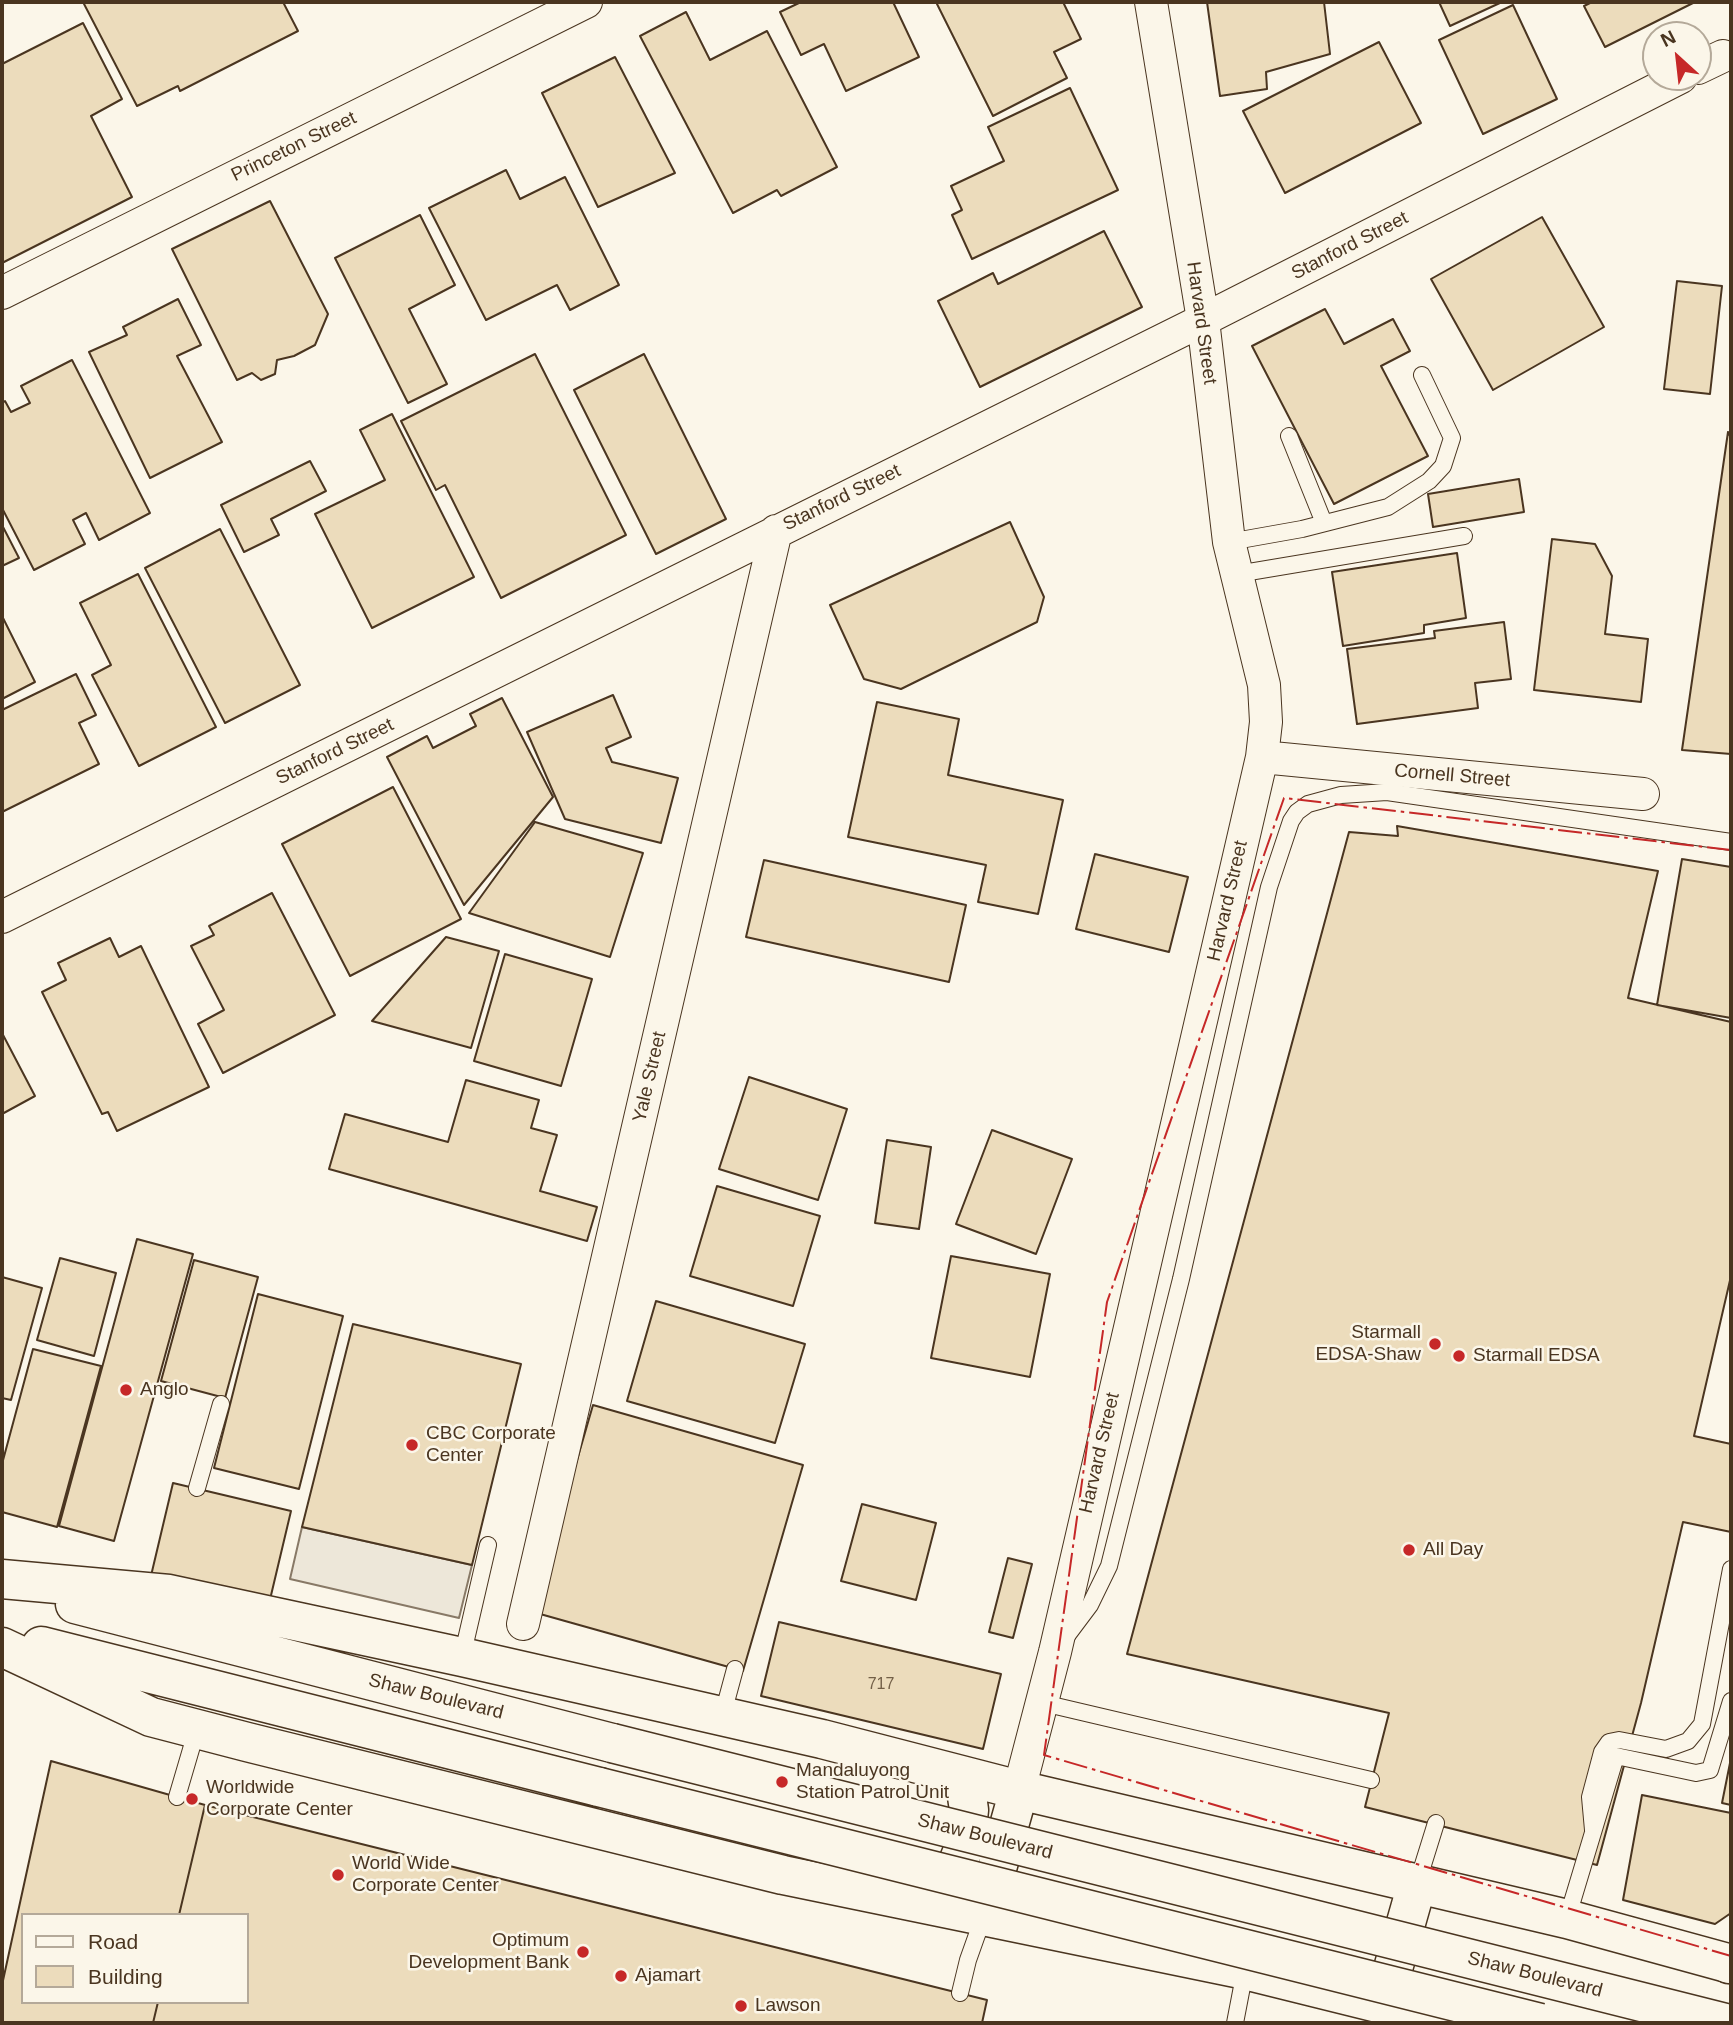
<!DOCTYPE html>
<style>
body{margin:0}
#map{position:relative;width:1733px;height:2025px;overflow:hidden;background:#fbf6e9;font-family:Arial,sans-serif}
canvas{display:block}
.frame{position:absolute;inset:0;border:4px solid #4a3520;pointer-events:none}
.legend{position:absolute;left:21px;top:1913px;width:228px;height:91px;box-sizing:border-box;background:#fbf6e9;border:2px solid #b4a999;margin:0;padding:9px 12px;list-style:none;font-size:21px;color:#4a3520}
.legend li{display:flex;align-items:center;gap:14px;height:35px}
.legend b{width:35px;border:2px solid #b4a999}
.north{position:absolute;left:1642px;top:21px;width:70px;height:70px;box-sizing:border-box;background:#fbf6e9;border:2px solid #b4a999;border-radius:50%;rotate:333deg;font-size:19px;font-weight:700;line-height:28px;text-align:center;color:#4a3520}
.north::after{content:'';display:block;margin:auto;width:24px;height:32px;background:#c62828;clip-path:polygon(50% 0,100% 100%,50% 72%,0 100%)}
</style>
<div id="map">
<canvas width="1733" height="2025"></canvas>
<div class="frame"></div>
<ul class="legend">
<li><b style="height:9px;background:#fbf6e9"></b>Road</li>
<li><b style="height:19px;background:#ecdcbc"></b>Building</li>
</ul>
<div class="north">N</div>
</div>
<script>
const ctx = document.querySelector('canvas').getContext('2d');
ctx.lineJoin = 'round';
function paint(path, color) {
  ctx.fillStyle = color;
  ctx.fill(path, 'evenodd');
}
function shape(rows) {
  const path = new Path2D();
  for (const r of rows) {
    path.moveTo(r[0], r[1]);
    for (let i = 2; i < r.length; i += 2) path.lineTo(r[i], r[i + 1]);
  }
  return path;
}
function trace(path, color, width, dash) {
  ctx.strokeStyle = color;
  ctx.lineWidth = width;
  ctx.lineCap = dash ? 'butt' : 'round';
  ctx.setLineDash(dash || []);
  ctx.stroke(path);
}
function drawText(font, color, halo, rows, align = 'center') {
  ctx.font = font + ' Arial,sans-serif';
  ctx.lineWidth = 5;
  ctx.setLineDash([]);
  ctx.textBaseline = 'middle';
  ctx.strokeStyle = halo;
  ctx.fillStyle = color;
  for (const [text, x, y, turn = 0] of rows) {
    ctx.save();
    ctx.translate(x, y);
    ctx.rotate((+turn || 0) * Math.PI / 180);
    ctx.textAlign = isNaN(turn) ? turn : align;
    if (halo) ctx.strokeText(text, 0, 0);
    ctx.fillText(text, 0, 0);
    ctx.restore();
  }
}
const parking = shape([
 [302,1527,472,1565,459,1618,290,1579,302,1527]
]);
const building = shape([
 [83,2,283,2,298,31,180,91,178,86,137,106,83,2],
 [801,2,893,2,919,57,846,91,824,44,801,55,780,12,801,2],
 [936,2,1063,2,1081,39,1054,52,1067,78,993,116,936,2],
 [1207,2,1324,2,1330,54,1266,72,1267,89,1220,96,1207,2],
 [1439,2,1502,2,1450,26,1439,2],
 [1592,2,1695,2,1605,47,1584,6,1592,2],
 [1513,5,1557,99,1483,134,1439,40,1513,5],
 [686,12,710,60,767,31,837,167,781,196,777,190,733,213,640,36,686,12],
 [83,23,122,99,91,116,132,197,2,263,2,64,83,23],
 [1379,42,1421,123,1285,193,1243,111,1379,42],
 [615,57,675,173,598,207,542,93,615,57],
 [1070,88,1118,190,972,259,952,215,962,210,951,186,1004,161,988,127,1070,88],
 [506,170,520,199,565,177,619,285,570,310,557,285,486,320,429,208,506,170],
 [270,201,328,314,315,345,294,356,277,360,275,374,261,380,252,373,237,380,172,249,270,201],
 [420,215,455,285,409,309,447,384,408,403,335,258,420,215],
 [1542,217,1604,327,1493,390,1431,279,1542,217],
 [1104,231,1142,307,980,387,938,301,993,273,998,284,1104,231],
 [1677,281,1722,286,1710,394,1664,389,1677,281],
 [178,299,201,345,177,356,222,442,150,478,89,352,127,335,123,327,178,299],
 [1325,309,1344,344,1393,319,1410,351,1381,366,1428,456,1334,504,1252,346,1325,309],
 [535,354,626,535,501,598,445,485,436,490,401,421,535,354],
 [644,354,726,519,656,554,574,390,644,354],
 [72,360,150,513,99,540,86,513,73,520,85,544,34,570,2,508,2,403,5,401,11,412,30,403,21,386,72,360],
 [392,414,474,577,372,628,315,514,385,480,360,430,392,414],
 [1728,432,1731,438,1731,754,1682,750,1728,432],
 [310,461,326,491,271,519,279,535,244,552,221,505,310,461],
 [1519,479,1524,512,1433,527,1428,494,1519,479],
 [1010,522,1044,597,1037,622,901,689,864,679,830,605,1010,522],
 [2,525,19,558,2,566,2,525],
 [220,529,300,685,225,723,145,568,220,529],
 [1552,539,1595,544,1612,576,1605,634,1648,639,1641,702,1534,690,1552,539],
 [1457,553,1466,618,1424,625,1424,633,1343,646,1332,572,1457,553],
 [138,574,216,727,139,766,92,675,111,665,80,603,138,574],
 [2,616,35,682,2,699,2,616],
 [1504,622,1511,679,1475,683,1478,708,1357,724,1347,649,1435,638,1434,631,1504,622],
 [76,674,96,715,79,723,99,764,2,812,2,710,76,674],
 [613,695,631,737,606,748,612,762,678,778,661,843,565,819,527,732,613,695],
 [502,698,553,797,464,905,387,757,427,736,433,748,476,726,470,714,502,698],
 [877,702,959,719,948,775,1063,800,1038,914,978,902,986,865,848,837,877,702],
 [393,787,461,919,350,976,282,844,393,787],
 [535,822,643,853,610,957,469,913,535,822],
 [1397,826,1658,871,1628,998,1731,1022,1731,1276,1694,1436,1731,1444,1731,1532,1683,1522,1641,1703,1597,1865,1365,1807,1389,1713,1127,1654,1349,832,1398,836,1397,826],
 [1095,854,1188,877,1169,952,1076,929,1095,854],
 [1682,859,1731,867,1731,1018,1657,1005,1682,859],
 [764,860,966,905,949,982,746,937,764,860],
 [272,893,335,1015,223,1073,198,1024,224,1010,191,946,214,935,209,926,272,893],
 [446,937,499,951,471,1048,372,1021,446,937],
 [110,938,119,957,141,946,209,1087,117,1131,108,1112,102,1114,42,992,66,980,58,963,110,938],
 [505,954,592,979,561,1086,474,1061,505,954],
 [2,1033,35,1096,2,1114,2,1033],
 [749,1077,847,1109,818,1200,719,1169,749,1077],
 [466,1080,539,1100,531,1128,557,1135,540,1191,597,1207,587,1241,329,1169,345,1114,448,1142,466,1080],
 [992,1130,1072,1159,1036,1254,956,1224,992,1130],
 [887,1140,931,1147,919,1229,875,1223,887,1140],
 [717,1186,820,1216,793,1306,690,1276,717,1186],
 [137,1239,193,1254,114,1541,59,1526,137,1239],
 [951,1256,1050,1274,1030,1377,931,1358,951,1256],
 [60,1258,116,1273,94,1356,37,1340,60,1258],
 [194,1260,258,1277,225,1398,161,1381,194,1260],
 [2,1277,42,1288,11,1400,2,1398,2,1277],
 [258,1294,343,1316,299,1489,214,1468,258,1294],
 [656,1301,805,1344,775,1443,627,1401,656,1301],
 [353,1324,521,1364,472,1565,302,1527,353,1324],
 [33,1349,101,1366,57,1527,2,1512,2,1464,33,1349],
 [593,1405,803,1465,743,1671,533,1612,593,1405],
 [173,1483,291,1511,268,1608,150,1580,173,1483],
 [862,1504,936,1523,916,1600,841,1581,862,1504],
 [1008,1558,1032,1564,1013,1638,989,1632,1008,1558],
 [779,1622,1001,1674,983,1749,761,1696,779,1622],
 [51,1761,205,1805,179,1915,23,1915,23,2002,158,2002,153,2023,2,2023,2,1985,51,1761],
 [1730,1763,1731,1763,1731,1805,1722,1803,1730,1763],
 [1642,1795,1731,1813,1731,1913,1715,1924,1623,1900,1642,1795],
 [205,1805,987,2000,982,2023,153,2023,158,2002,247,2002,247,1915,179,1915,205,1805]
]);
const service = shape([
 [1289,436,1324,523],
 [1229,542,1302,529,1388,507,1429,481,1443,466,1452,438,1422,375],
 [1237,574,1464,536],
 [197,1488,221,1404],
 [1066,1637,1090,1605,1109,1566,1181,1279,1269,887,1291,821,1297,812,1308,804,1341,795,1387,792,1731,842],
 [462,1657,488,1545],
 [1043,1703,1371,1780],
 [722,1717,735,1669],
 [177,1797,197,1729],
 [1593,1830,1590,1797,1602,1752,1609,1742,1619,1740,1666,1749,1688,1741,1702,1724,1731,1569],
 [1417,1884,1436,1823],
 [1567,1919,1616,1756,1696,1773,1710,1770,1731,1701],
 [960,1993,968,1960,984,1915],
 [1235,2023,1245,1971]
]);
const minor = shape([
 [1698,68,1723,56],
 [2,293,586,2],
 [1262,757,1643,794],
 [2,917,1203,320,1681,77],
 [523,1624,776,531],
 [1019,1790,1055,1652,1262,757,1266,722,1264,685,1229,542,1203,320,1151,2]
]);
const primary = shape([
 [2,1579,169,1594,462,1657,822,1739,1019,1790,1567,1919,1731,1964],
 [75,1604,612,1743],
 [41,1646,599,1787],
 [2,1647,151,1717,247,1742,783,1875,1245,1970,1458,2023],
 [934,1901,952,1877,965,1845,969,1810,964,1776],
 [984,1915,1019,1790],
 [1383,2004,1417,1884]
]);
const trunk = shape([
 [1729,1964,1731,1964]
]);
const primaryBridge = shape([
 [612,1743,1725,2023],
 [599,1787,1540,2023]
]);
const power = shape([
 [1731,850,1284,798,1107,1302,1044,1755,1731,1956]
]);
const markers = [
 [1435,1344,7,"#c62828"],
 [1459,1356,7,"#c62828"],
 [126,1390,7,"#c62828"],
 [412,1445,7,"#c62828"],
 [1409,1550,7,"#c62828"],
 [782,1782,7,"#c62828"],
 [192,1799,7,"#c62828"],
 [338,1875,7,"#c62828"],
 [583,1952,7,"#c62828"],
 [621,1976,7,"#c62828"],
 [741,2006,7,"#c62828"]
];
const numberNames = [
 ["717",881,1685]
];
const streetNames = [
 ["Princeton Street",294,147,-26],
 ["Stanford Street",1350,246,-27],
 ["Harvard Street",1201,323,82],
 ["Stanford Street",842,498,-26],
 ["Stanford Street",335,752,-26],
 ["Cornell Street",1452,776,5],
 ["Harvard Street",1228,901,-77],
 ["Yale Street",650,1077,-77],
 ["Harvard Street",1100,1453,-77],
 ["Shaw Boulevard",436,1697,14],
 ["Shaw Boulevard",985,1837,14],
 ["Shaw Boulevard",1535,1975,14]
];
const poiNames = [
 ["Starmall",1421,1333,"right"],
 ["EDSA-Shaw",1421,1355,"right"],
 ["Starmall EDSA",1473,1356],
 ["Anglo",140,1390],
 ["CBC Corporate",426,1434],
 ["Center",426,1456],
 ["All Day",1423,1550],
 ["Mandaluyong",796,1771],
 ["Station Patrol Unit",796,1793],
 ["Worldwide",206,1788],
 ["Corporate Center",206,1810],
 ["World Wide",352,1864],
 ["Corporate Center",352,1886],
 ["Optimum",569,1941,"right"],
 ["Development Bank",569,1963,"right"],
 ["Ajamart",635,1976],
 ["Lawson",755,2006]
];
paint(parking, '#ede7d9');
trace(parking, '#887966', 2);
paint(building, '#ecdcbc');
trace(building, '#4a3520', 2);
trace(service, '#4a3520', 18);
trace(minor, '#4a3520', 34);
trace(primary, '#4a3520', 41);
trace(trunk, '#4a3520', 41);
trace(service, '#fbf6e9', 16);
trace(minor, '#fbf6e9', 32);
trace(primary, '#fbf6e9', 38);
trace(trunk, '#fbf6e9', 38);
trace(primaryBridge, '#4a3520', 41, []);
trace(primaryBridge, '#fbf6e9', 38);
trace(power, '#c62828', 2, [24, 5, 3.5, 5]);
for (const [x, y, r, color] of markers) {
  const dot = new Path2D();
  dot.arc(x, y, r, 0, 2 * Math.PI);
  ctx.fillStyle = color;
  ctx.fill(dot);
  trace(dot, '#fbf6e9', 2.5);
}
drawText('16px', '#725f47', null, numberNames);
drawText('19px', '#4a3520', '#fbf6e9', streetNames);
drawText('19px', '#4a3520', '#fbf6e9', poiNames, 'left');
</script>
